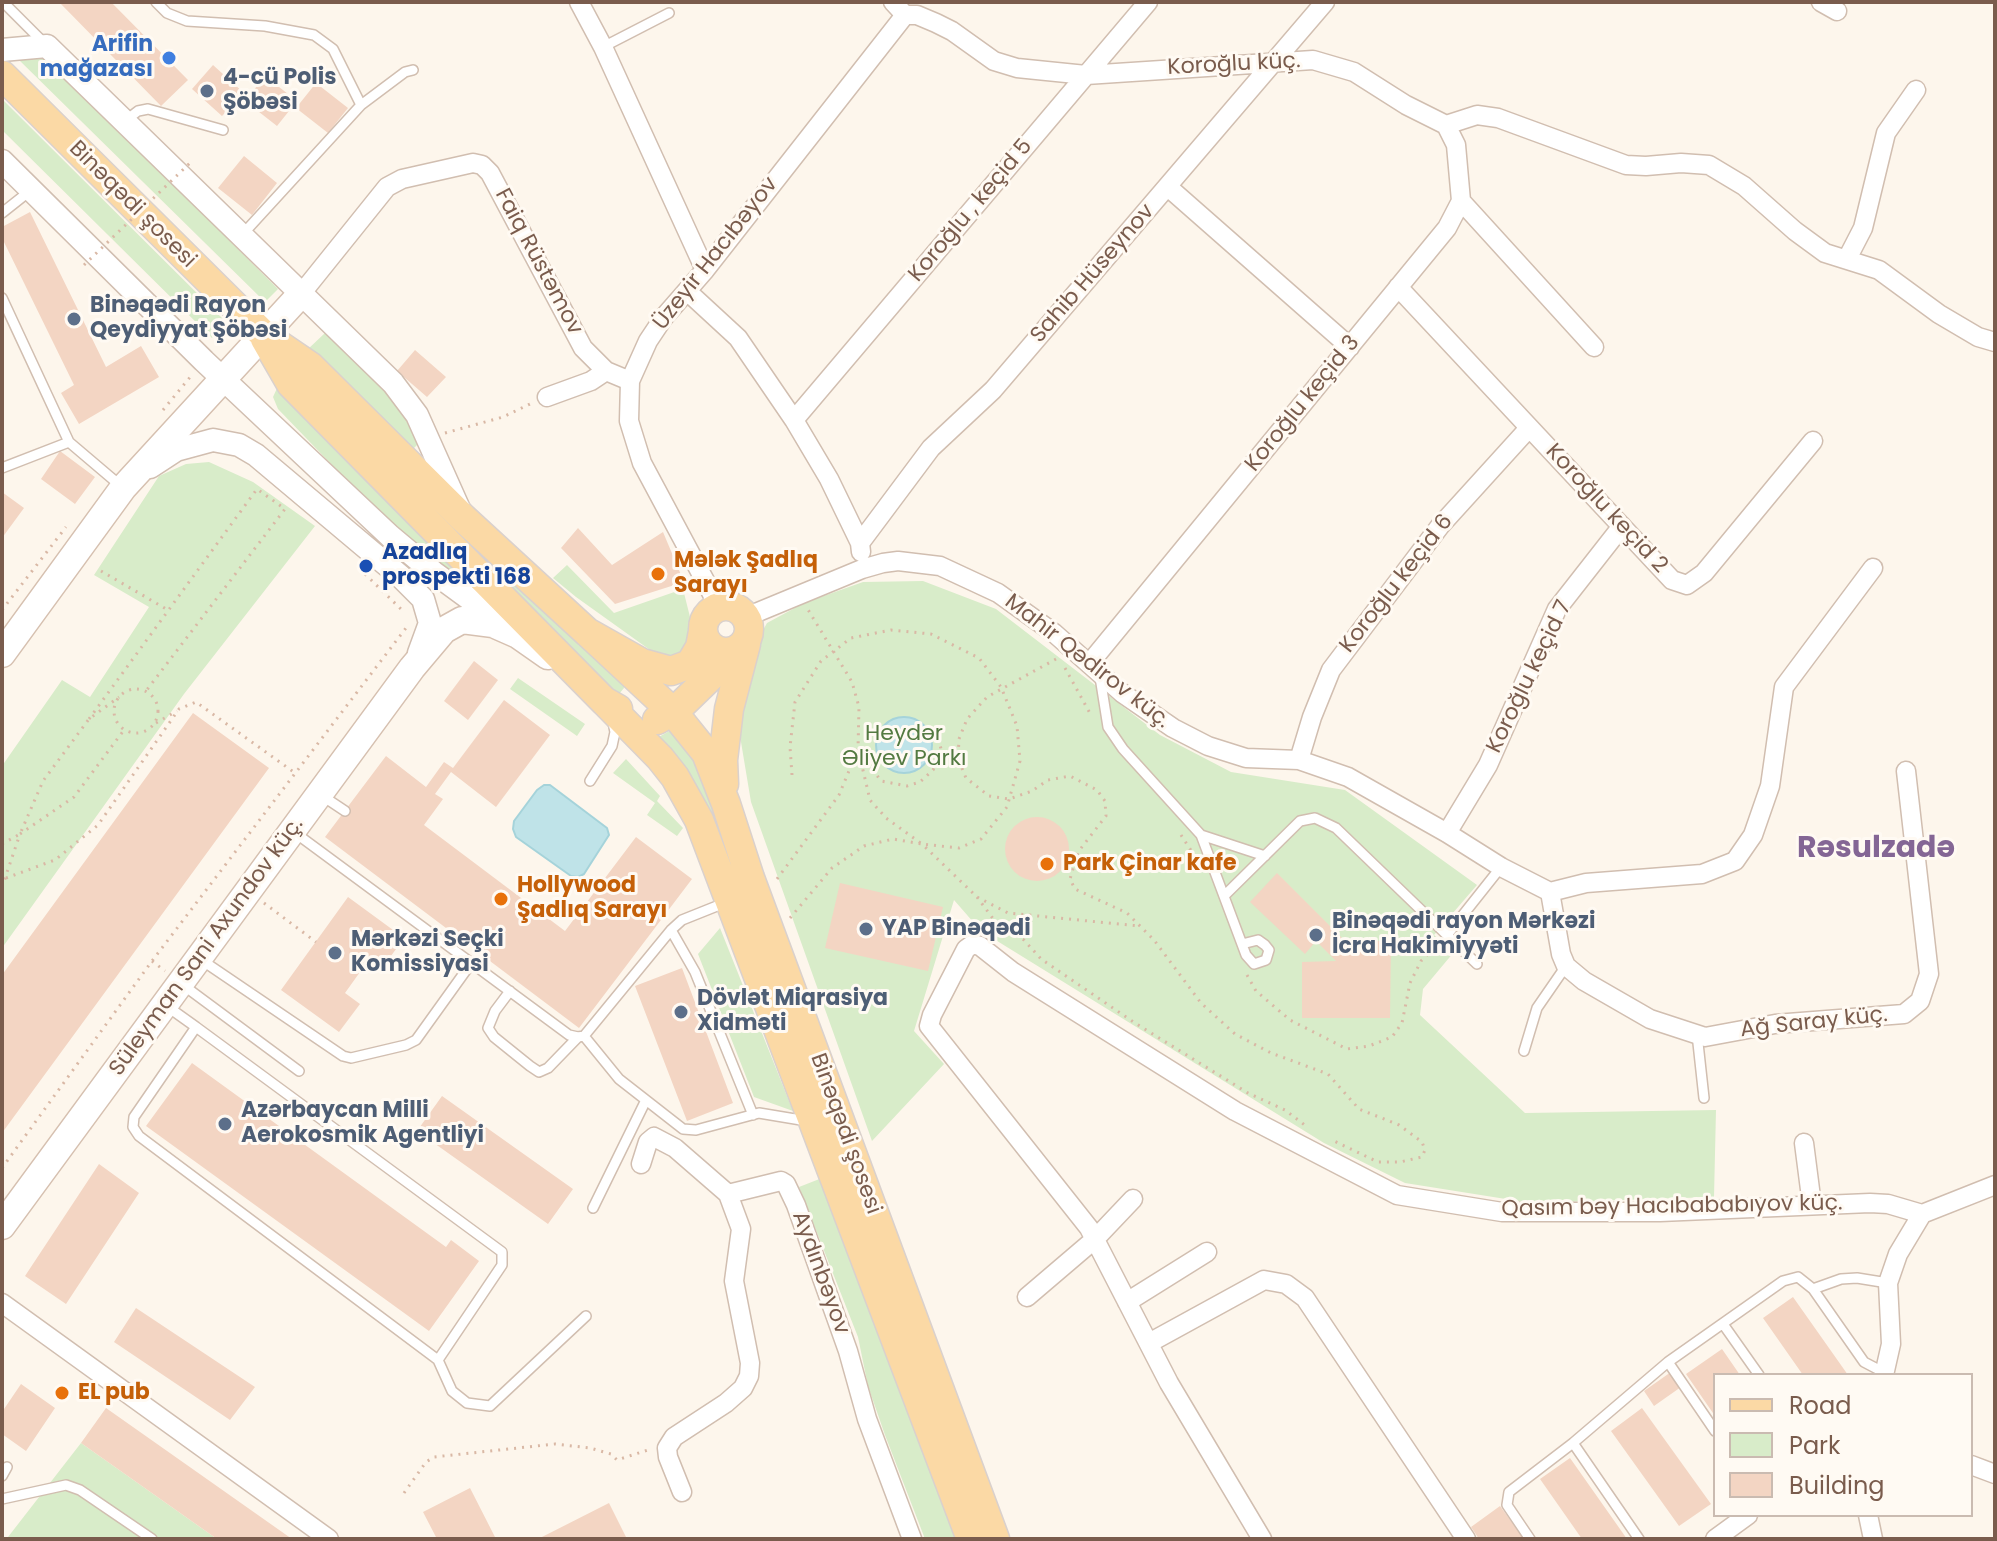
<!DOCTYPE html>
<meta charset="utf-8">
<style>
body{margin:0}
#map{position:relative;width:1997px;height:1541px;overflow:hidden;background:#fdf6ec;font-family:Poppins,sans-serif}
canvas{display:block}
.frame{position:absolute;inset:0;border:4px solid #7a5c4d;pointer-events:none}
.legend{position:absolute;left:1713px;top:1373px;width:260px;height:144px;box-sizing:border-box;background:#fffaf3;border:2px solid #cabbb1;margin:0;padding:10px 14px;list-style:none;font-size:24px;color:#7a5c4d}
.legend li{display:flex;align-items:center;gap:16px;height:40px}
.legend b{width:40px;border:2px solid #cabbb1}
</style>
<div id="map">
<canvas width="1997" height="1541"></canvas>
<div class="frame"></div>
<ul class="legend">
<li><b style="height:10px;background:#fbd9a5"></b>Road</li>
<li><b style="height:22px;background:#d8ecc9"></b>Park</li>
<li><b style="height:22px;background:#f3d5c3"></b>Building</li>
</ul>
</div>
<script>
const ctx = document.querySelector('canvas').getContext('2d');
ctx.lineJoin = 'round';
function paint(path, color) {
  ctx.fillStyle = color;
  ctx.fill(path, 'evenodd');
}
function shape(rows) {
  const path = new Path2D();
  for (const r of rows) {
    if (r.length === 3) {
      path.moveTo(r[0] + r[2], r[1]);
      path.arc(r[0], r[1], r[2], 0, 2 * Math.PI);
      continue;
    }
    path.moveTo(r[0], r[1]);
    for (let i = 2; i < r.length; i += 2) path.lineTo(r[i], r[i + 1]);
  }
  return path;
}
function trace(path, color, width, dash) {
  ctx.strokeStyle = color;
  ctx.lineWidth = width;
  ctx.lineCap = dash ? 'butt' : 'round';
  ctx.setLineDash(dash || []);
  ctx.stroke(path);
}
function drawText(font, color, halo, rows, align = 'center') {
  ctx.font = font + ' Poppins,sans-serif';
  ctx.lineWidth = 6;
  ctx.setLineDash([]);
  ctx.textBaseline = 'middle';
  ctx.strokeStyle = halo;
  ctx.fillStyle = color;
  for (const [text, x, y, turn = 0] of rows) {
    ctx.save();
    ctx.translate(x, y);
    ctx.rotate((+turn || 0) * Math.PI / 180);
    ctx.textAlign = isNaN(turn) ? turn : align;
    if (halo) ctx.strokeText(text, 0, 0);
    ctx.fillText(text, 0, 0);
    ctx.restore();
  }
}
const green = shape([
 [44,56,278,289,265,302,19,60],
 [2,99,227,323,212,338,2,130],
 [325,333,394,399,419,443,412,450,307,350],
 [278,386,496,605,441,568,333,466,278,409,273,397],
 [209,462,253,482,315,526,184,694,2,948,2,766,62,680,90,697,149,607,94,575,159,476,186,464],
 [441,518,623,680,624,688,619,694,612,693],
 [567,565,614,613,683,589,695,637,681,659,664,660,576,597,553,578],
 [923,581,996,609,1160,735,1231,772,1345,790,1477,885,1434,935,1454,952,1423,989,1420,1015,1525,1113,1716,1110,1714,1197,1531,1203,1405,1183,1324,1143,981,931,954,900,914,1031,944,1064,872,1141,751,802,739,730,747,675,756,643,767,623,804,603,863,582],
 [518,678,585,724,577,736,510,689],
 [671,730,700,763,726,835,692,780,657,738],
 [626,759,660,796,657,801,683,828,677,836,647,815,655,803,613,773],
 [720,928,793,1111,754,1097,698,954],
 [822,1178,958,1539,925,1539,885,1435,868,1386,858,1337,799,1187],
 [81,1443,217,1539,11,1539,8,1537]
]);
const water = shape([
 [904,745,28],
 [544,785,550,785,607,828,609,835,584,874,578,877,571,876,516,837,513,829,514,821,537,790,544,785]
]);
const building = shape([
 [59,2,111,2,188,80,161,106],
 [213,65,244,93,222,116,192,89],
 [265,76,297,101,277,126,245,101],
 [316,83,348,108,328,133,296,108],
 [244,156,277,183,252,215,218,188],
 [30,212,106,367,141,346,159,377,79,424,61,393,74,385,2,238,2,227],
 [415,350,446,377,427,397,397,371],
 [60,451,95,477,75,504,41,479],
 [2,492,24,508,2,538],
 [578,528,612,565,663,532,684,582,615,604,561,548],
 [474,661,498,680,468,720,444,701],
 [504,700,550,735,496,807,451,772,435,794,443,799,424,825,565,931,636,837,692,879,579,1028,325,837,386,756,426,787,444,762,453,768],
 [193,713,269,768,2,1133,2,975],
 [1037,849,32],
 [1277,873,1345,941,1391,941,1390,1018,1302,1018,1302,962,1336,961,1316,941,1305,954,1250,902],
 [840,883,943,907,928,971,825,948],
 [348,897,404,938,383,967,370,958,345,993,360,1004,339,1032,281,990],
 [682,968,733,1103,687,1121,635,986],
 [192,1063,446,1247,451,1240,479,1261,429,1331,146,1126],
 [442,1096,573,1189,548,1224,417,1131],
 [99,1164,139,1193,66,1304,25,1276],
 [1793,1297,1848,1375,1803,1375,1763,1318],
 [136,1308,255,1387,230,1420,114,1342],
 [1722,1349,1740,1375,1715,1375,1715,1416,1686,1374],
 [1671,1372,1681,1387,1654,1406,1644,1391],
 [21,1384,55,1408,26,1451,2,1434,2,1412],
 [106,1408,292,1539,217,1539,81,1443],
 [1642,1408,1711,1504,1679,1526,1611,1431],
 [1570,1458,1627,1539,1582,1539,1540,1479],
 [470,1488,496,1539,437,1539,423,1512],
 [609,1503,627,1539,538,1539],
 [1500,1506,1524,1539,1479,1539,1471,1527]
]);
const path = shape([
 [163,410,191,376],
 [445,433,503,417,532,403],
 [101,571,168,610],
 [365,574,405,613],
 [2,610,66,527],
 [1056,659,987,697,967,719,959,739,958,759,966,778,989,796,1009,799,1032,791,1048,780,1070,776,1097,790,1105,801,1106,816,1078,852,1070,879,1075,889,1127,913,1154,940,1201,1003,1235,1034,1271,1053,1328,1074,1359,1109,1399,1125,1422,1142,1425,1150,1422,1157,1400,1162,1378,1162,1334,1141],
 [1065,668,1092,717],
 [136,711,22],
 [89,719,257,489,285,509,146,691],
 [156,723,177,711],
 [792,775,790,747,795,702,821,661,851,638,891,630,931,634,979,658,1001,687,1017,726,1020,761,1007,807,981,839,959,848,922,844,886,818,870,800,858,749,881,781,907,786,920,782,933,770,942,752,935,729],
 [1181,835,1192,852],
 [2,844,20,834,43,781,89,719,119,697],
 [6,878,55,860,98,825,179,709,196,702,295,773],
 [777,879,839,795,858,749,859,707,852,682,807,608],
 [2,887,20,834,74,797,124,730],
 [977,897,1000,928,1024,940,1041,959,1135,1023,1248,1093,1285,1110,1306,1126],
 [264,903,316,942],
 [790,918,832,868,864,846,893,839,922,844,977,897,1008,913,1139,926],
 [152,961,165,971],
 [1247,975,1256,991,1290,1020,1347,1049,1369,1046,1392,1037,1402,1023,1410,983,1421,961,1438,944],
 [2,1168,152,961,406,628],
 [404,1493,426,1462,434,1457,555,1444,590,1448,611,1454,617,1460,651,1449]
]);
const service = shape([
 [3,2,45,44],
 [156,2,167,13,187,21,265,26,314,35,333,49,361,105],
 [603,47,669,13],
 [125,121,138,111,148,109,223,130],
 [2,213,31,190],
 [242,235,361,105,405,72,413,70],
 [2,298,69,442,122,487],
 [2,468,69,442],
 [1100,677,1108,727,1123,749,1201,835,1246,955,1254,964,1266,960,1269,950,1265,945,1258,940,1242,944],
 [590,781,612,746,615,732,613,722],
 [321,795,345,811],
 [294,832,569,1035,578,1037,584,1036,671,930,682,920,727,902],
 [1201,835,1265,856],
 [1224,896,1300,821,1315,818,1336,828,1477,964],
 [671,930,695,972,753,1115],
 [1447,935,1501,867],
 [200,959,343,1056,351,1058,406,1045,416,1040,472,962],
 [183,985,299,1071],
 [510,991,495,1011,488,1028,494,1037,530,1066,539,1072,548,1068,578,1037],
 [168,1007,196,1027,134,1117,133,1127,139,1136,438,1360,452,1391,467,1403,490,1406,586,1316],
 [196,1027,502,1252,502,1265,438,1360],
 [1697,1034,1704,1098],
 [584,1036,619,1079,683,1129,696,1130,759,1113,807,1121],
 [1524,1051,1537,1008,1566,966],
 [593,1208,646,1100],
 [1813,1289,1841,1279,1857,1278,1888,1283],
 [1723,1324,1759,1375],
 [1668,1362,1715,1431],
 [1573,1443,1639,1539],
 [2,1476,7,1467],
 [2,1499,66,1485,80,1490,152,1539],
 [1530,1539,1507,1505,1509,1492,1573,1443,1668,1362,1783,1281,1798,1277,1813,1289,1864,1362,1885,1373]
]);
const minor = shape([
 [579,2,603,47,705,270],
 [893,2,905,15,917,15,936,23,952,31,994,61,1017,68,1086,75,1313,60,1354,72,1406,105,1446,125,1477,115,1498,118,1626,165,1646,166,1681,163,1709,165,1744,186,1795,231,1825,253,1879,270,1939,314,1978,337,1995,342],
 [1821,2,1837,11],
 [1168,187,1350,347],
 [1461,201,1594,347],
 [1847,259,1863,228,1886,133,1916,90],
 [1398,287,1672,580,1687,585,1704,573,1813,441],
 [687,291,738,338,794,420,829,479,860,543,861,552],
 [301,294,387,187,402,179,473,163,482,165,490,173,583,348,606,371,630,381],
 [547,397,591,381,606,371],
 [794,420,1148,2],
 [860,543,931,448,993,390,1325,2],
 [719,607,642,463,629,421,630,381,648,341,664,317,705,270,905,15],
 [746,617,862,569,883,563,898,561,940,566,998,593,1054,633,1122,693,1173,728,1208,746,1246,758,1299,760,1348,777,1447,833,1501,867,1550,892],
 [1089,664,1447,228,1461,201,1456,145,1446,125],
 [1299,760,1312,717,1331,670,1440,526,1529,428],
 [1447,833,1488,765,1557,609,1622,526],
 [1550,892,1561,954,1566,966,1584,981,1650,1019,1705,1037,1775,1024,1904,1014,1920,1001,1929,974,1906,771],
 [1550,892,1586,883,1702,874,1735,861,1753,835,1770,786,1784,687,1873,568],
 [1804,1143,1812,1205],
 [641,1164,648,1142,654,1137,675,1148,728,1194,781,1181,786,1184,796,1205,848,1351,867,1419,912,1539],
 [1027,1297,1095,1239,1133,1199],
 [1127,1302,1207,1252],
 [2,1303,329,1539],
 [1149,1343,1264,1280,1286,1284,1305,1298,1466,1539],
 [1884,1375,1891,1344,1888,1283,1898,1254,1922,1214],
 [1971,1465,1995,1474],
 [682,1492,668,1457,667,1448,674,1437,726,1403,743,1388,749,1376,750,1363,734,1281,741,1229,728,1194],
 [1868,1515,1873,1539],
 [1262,1539,1169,1383,1089,1228,929,1026,932,1015,966,949,973,944,980,946,1013,972,1235,1111,1397,1195,1502,1212,1660,1212,1870,1203,1888,1204,1922,1214,1995,1185],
 [1715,1539,1748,1515]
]);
const tertiary = shape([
 [2,50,47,46,393,383,417,415,459,509],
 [2,161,204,361,390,536,433,572,508,627],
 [150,467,176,450,213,440,239,445,256,455,400,576,423,599,430,623,419,653]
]);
const secondary = shape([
 [2,654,123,488,301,294],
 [2,1226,412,668,444,630,462,620,493,624,518,635,548,656]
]);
const primary = shape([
 [2,75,263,334,310,366,463,518,587,632,642,663,671,671,690,664,700,647,703,631],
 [265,339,291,384,604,701,618,709],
 [726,629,23],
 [587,632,673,712,706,753,726,804,750,878,995,1539],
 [604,701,660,758,675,777,699,820,971,1539],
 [657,720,678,708,742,646],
 [724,784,723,760,729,709,746,644]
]);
const pathBridge = shape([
 [84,265,193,160]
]);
const markers = [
 [169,58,8,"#3f7fe0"],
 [207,91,8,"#5c6f8a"],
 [74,319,8,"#5c6f8a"],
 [366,566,8,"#1a4fb4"],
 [658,574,8,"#e8710a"],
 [1047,864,8,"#e8710a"],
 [501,899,8,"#e8710a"],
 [866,929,8,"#5c6f8a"],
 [1316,935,8,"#5c6f8a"],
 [335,953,8,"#5c6f8a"],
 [681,1012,8,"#5c6f8a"],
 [225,1124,8,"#5c6f8a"],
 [62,1393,8,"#e8710a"]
];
const shopNames = [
 ["Arifin",153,45],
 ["mağazası",153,70]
];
const streetNames = [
 ["Koroğlu küç.",1234,65,-3],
 ["Binəqədi şosesi",132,205,45],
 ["Koroğlu , keçid 5",971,211,-50],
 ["Üzeyir Hacıbəyov",716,254,-52],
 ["Faiq Rüstəmov",538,262,62],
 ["Sahib Hüseynov",1093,274,-49],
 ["Koroğlu keçid 3",1303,404,-51],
 ["Koroğlu keçid 2",1606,509,47],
 ["Koroğlu keçid 6",1397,584,-52],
 ["Mahir Qədirov küç.",1087,662,38],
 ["Koroğlu keçid 7",1530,677,-64],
 ["Süleyman Sani Axundov küç.",207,947,-54],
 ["Ağ Saray küç.",1814,1023,-6],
 ["Binəqədi şosesi",845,1134,70],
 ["Qasım bəy Hacıbababıyov küç.",1672,1207,-1],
 ["Aydınbəyov",820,1273,70]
];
const serviceNames = [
 ["4-cü Polis",223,78],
 ["Şöbəsi",223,103],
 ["Binəqədi Rayon",90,306],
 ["Qeydiyyat Şöbəsi",90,331],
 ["Binəqədi rayon Mərkəzi",1332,922],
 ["İcra Hakimiyyəti",1332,947],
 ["YAP Binəqədi",882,929],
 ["Mərkəzi Seçki",351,940],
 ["Komissiyasi",351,965],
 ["Dövlət Miqrasiya",697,999],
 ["Xidməti",697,1024],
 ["Azərbaycan Milli",241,1111],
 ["Aerokosmik Agentliyi",241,1136]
];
const transitNames = [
 ["Azadlıq",382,553],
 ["prospekti 168",382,578]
];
const foodNames = [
 ["Mələk Şadlıq",674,561],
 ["Sarayı",674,586],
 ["Park Çinar kafe",1063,864],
 ["Hollywood",517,886],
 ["Şadlıq Sarayı",517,911],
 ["EL pub",78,1393]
];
const parkNames = [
 ["Heydər",904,734],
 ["Əliyev Parkı",904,759]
];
const districtNames = [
 ["Rəsulzadə",1876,849]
];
paint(green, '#d8ecc9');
paint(water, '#bfe3e8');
trace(water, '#a5d3da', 2);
paint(building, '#f3d5c3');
trace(service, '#d1beb0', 12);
trace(minor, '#d1beb0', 21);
trace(tertiary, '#d1beb0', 25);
trace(secondary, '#d6c0b0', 29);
trace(primary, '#dad1cd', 31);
trace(path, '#d9b8a5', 3, [2, 6]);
trace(service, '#fff', 9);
trace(minor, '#fff', 18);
trace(tertiary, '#fff', 22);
trace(secondary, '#fff', 26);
trace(primary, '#fbd9a5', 28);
trace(pathBridge, '#d9b8a5', 3, [2, 6]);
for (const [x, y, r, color] of markers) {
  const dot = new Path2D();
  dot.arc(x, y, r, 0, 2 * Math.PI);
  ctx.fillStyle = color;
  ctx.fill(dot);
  trace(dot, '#fffaf3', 3);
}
drawText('bold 22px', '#366cbe', '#fffaf3', shopNames, 'right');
drawText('22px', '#7a5c4d', '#fffaf3', streetNames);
drawText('bold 22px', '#4e5e75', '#fffaf3', serviceNames, 'left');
drawText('bold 22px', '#164399', '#fffaf3', transitNames, 'left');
drawText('bold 22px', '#c56008', '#fffaf3', foodNames, 'left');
drawText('22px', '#537a41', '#fffaf3', parkNames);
drawText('bold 30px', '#846695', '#fffaf3', districtNames);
</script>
